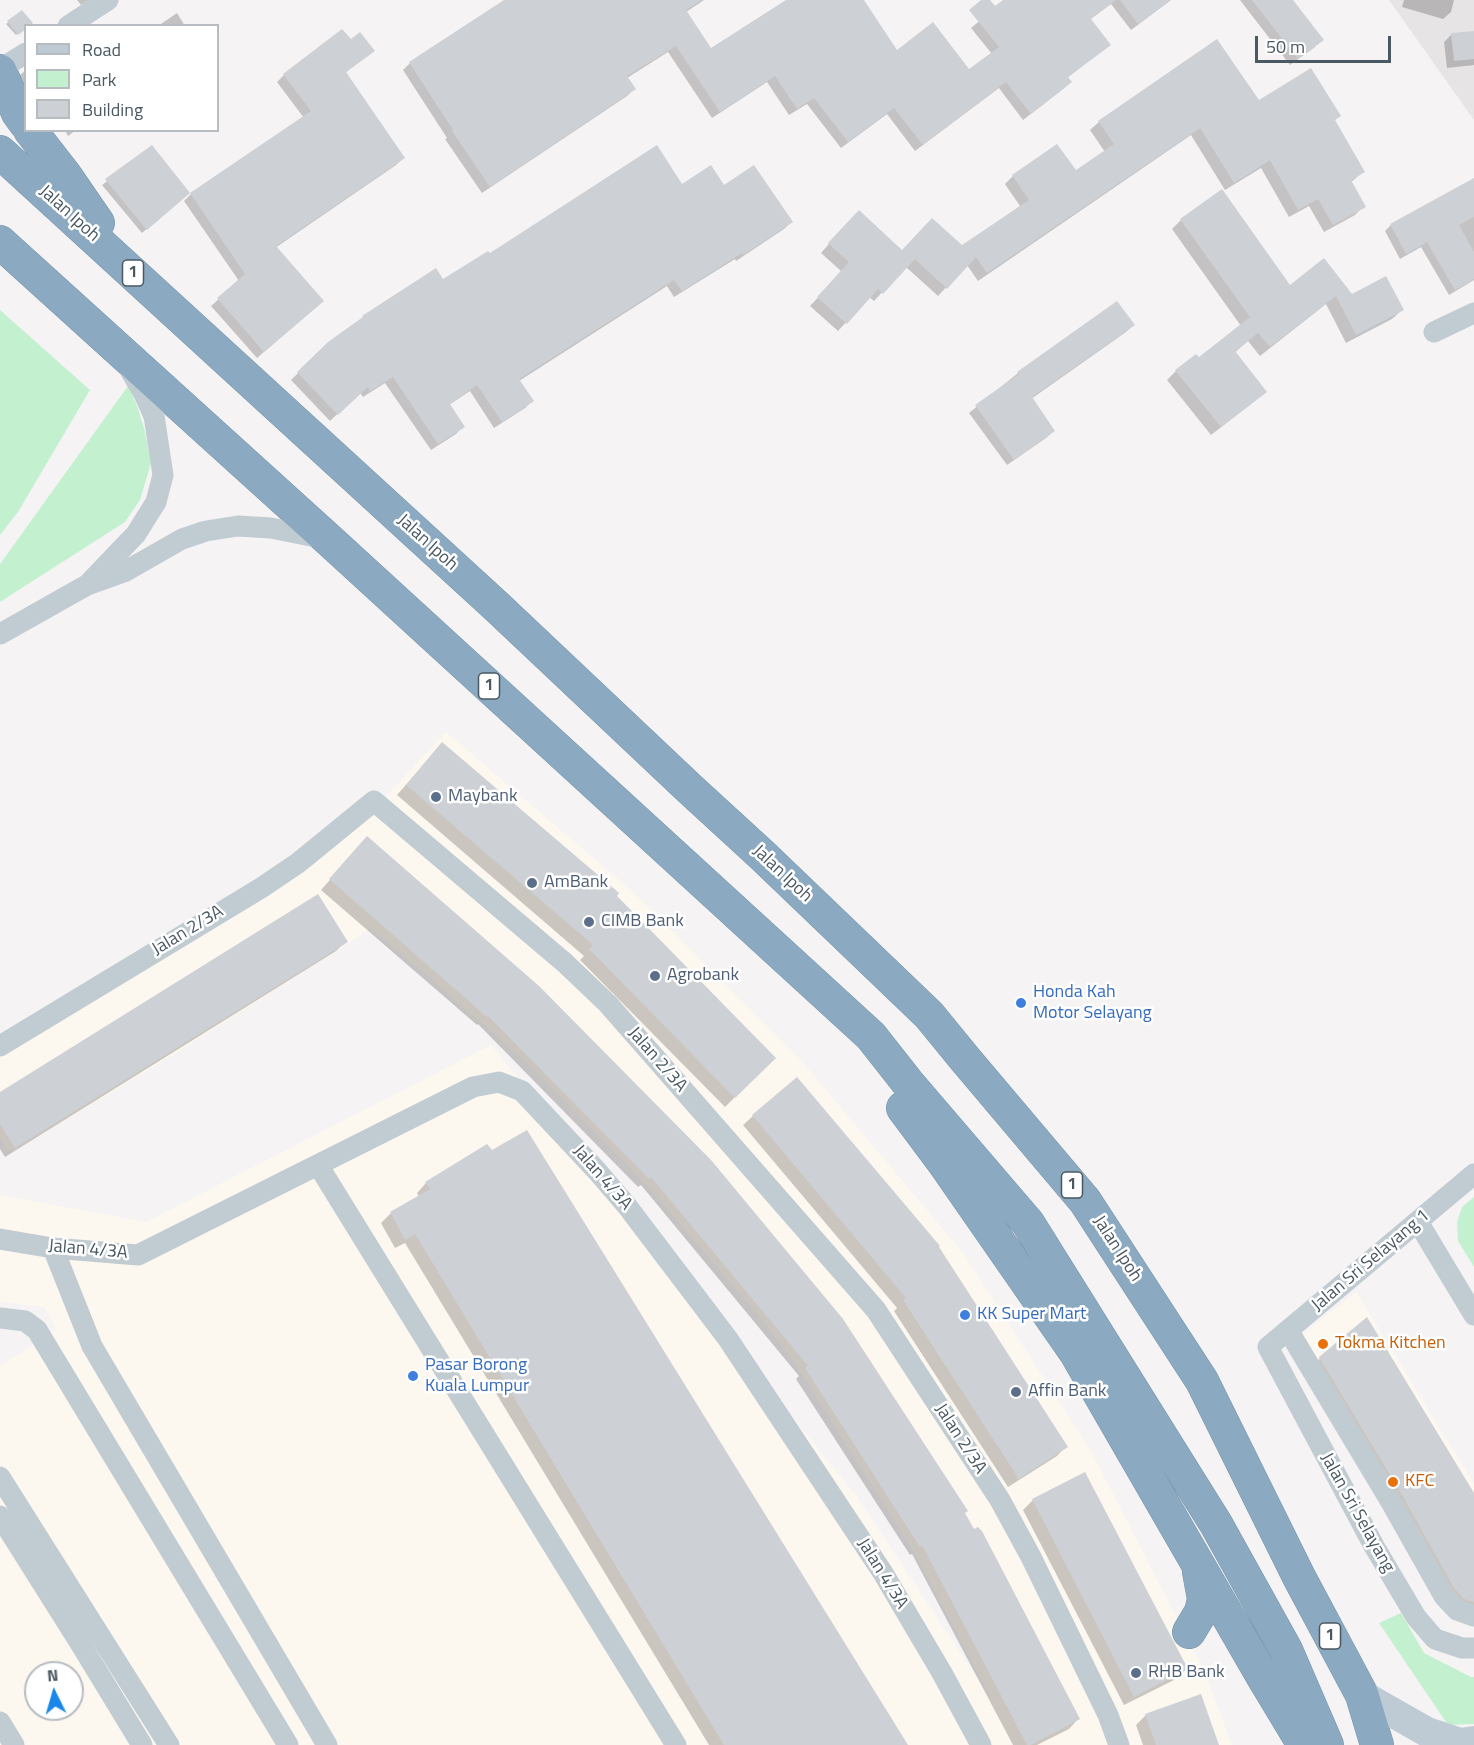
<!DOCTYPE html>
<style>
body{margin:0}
#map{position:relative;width:1474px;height:1745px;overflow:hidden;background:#f5f3f3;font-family:"Titillium Web",sans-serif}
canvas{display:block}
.legend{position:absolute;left:24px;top:24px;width:195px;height:108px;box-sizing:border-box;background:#fff;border:2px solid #b7bcc0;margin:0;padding:8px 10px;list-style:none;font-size:18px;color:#4a5861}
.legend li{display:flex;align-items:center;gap:12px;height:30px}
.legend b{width:30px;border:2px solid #b7bcc0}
.north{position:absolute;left:24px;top:1661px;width:60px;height:60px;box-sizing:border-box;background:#fff;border:2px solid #b7bcc0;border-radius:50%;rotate:355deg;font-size:16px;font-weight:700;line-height:24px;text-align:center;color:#4a5861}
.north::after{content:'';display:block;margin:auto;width:21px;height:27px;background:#1987e9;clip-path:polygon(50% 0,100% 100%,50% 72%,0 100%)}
.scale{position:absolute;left:1255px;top:36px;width:136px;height:27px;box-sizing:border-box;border:3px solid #4a5861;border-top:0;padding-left:8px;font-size:18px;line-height:21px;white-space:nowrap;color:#4a5861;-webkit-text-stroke:4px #fff;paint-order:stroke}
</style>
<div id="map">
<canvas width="1474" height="1745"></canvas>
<ul class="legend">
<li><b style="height:8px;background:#bfcbd4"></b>Road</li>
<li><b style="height:16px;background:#c3f1d0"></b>Park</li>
<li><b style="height:16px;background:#cdd0d5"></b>Building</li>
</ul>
<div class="north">N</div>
<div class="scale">50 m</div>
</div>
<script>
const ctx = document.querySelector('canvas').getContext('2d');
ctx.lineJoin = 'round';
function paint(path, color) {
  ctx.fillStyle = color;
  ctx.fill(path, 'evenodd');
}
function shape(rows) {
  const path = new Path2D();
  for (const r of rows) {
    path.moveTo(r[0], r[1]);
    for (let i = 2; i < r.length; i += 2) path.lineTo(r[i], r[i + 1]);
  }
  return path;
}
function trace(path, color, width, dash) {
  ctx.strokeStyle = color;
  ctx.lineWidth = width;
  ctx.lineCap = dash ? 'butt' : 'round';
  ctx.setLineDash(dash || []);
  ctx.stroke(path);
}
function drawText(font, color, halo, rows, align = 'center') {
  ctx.font = font + ' "Titillium Web",sans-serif';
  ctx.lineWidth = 5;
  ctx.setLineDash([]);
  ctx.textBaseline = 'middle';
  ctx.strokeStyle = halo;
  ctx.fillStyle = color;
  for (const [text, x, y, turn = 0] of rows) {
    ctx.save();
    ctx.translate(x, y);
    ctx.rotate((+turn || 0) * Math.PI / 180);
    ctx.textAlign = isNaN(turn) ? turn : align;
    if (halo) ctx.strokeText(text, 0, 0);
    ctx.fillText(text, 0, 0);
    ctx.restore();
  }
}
const commercial = shape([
 [446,732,633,892,804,1064,963,1253,1092,1453,1204,1671,1232,1745,0,1745,0,1366,57,1329,44,1307,0,1302,0,1195,146,1222,491,1045,857,1497,995,1705,913,1550,793,1360,760,1317,648,1187,533,1068,423,972,370,929,179,1051,14,1151,9,1151,6,1148,0,1138,0,1054,375,810,390,792],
 [36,1673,72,1673,72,1709,36,1709],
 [1356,1292,1474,1484,1474,1613,1457,1608,1299,1337]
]);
const education = shape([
 [1389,0,1474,0,1474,120]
]);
const green = shape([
 [0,310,90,390,18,512,0,535],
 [128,386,136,403,144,428,151,463,140,500,125,522,0,602,0,564],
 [1474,1197,1474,1267,1458,1241,1457,1222,1462,1207],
 [1401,1613,1424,1653,1471,1677,1474,1677,1474,1724,1448,1725,1379,1623]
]);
const shadow = shape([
 [77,0,89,0,81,5],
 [507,0,704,0,686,12,710,50,788,0,862,0,896,52,969,71,992,54,971,28,1005,0,1171,0,1131,30,1111,4,1089,20,1109,45,1067,78,1070,82,1063,89,1023,120,999,88,915,151,887,114,841,148,807,104,789,115,767,82,712,118,668,52,627,78,634,89,627,96,482,193,445,139,447,138,403,70,410,63],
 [1240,0,1291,0,1315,47,1290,65],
 [1404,0,1454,0,1451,12,1443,19,1402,7],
 [21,12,26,27,16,35,6,24],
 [177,13,185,26,158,26],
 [342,31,350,42,373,51,345,73,403,158,396,165,275,248,315,308,257,358,211,306,239,281,184,201,191,194,304,118,277,82,284,75],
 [1474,33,1474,65,1447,68,1444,42,1451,35],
 [26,70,26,102,13,81],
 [1258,102,1334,121,1363,172,1350,183,1364,206,1355,215,1324,232,1309,206,1289,217,1261,168,1225,190,1191,135,978,281,967,265,938,296,906,267,874,301,869,297,838,331,810,306,842,272,821,253,850,220,902,252,962,247,1020,206,1005,184,1013,176,1076,172,1105,152,1090,130,1099,122],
 [65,130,76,130,68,136],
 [152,147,183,197,142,233,102,185],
 [1474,179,1474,280,1449,295,1421,247,1400,259,1385,231,1391,225],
 [682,186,724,187,791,222,784,229,736,261,735,259,674,297,667,286,519,381,532,401,525,408,494,428,470,391,449,405,463,426,456,434,431,450,385,383,363,397,360,393,330,421,291,380,329,343,489,255],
 [1181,220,1290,287,1351,295,1402,310,1392,319,1346,343,1326,304,1260,356,1248,341,1234,353,1255,401,1211,435,1167,380,1176,371,1198,359,1241,326,1172,229],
 [1133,325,1126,332,1031,399,1053,431,1046,438,1007,465,969,413,1018,373],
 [433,754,615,896,774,1058,725,1107,580,960,584,956,397,795],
 [358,848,963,1513,1078,1719,1069,1729,1037,1745,1013,1745,912,1554,910,1555,796,1379,799,1376,641,1185,638,1187,478,1024,477,1025,321,890],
 [346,941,336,951,5,1157,0,1149,0,1094],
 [753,1116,1066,1446,1057,1456,1008,1487,894,1311,897,1308,743,1125],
 [426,1183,906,1745,709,1745,405,1243,395,1248,381,1223,390,1214,419,1197,417,1193],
 [1320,1358,1474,1496,1474,1623,1453,1610,1309,1370],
 [1033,1500,1186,1669,1176,1679,1124,1705,1023,1510],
 [1146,1715,1218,1745,1143,1745,1136,1725]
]);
const building = shape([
 [504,0,702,0,686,10,711,48,786,0,864,0,897,50,933,22,969,69,999,47,969,10,981,0,990,0,995,6,1003,0,1116,0,1091,19,1111,45,1068,77,1072,82,1031,114,1006,82,923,145,894,108,848,142,814,98,797,109,775,76,720,112,676,46,627,76,636,89,490,187,452,131,453,130,409,62],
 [1120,0,1171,0,1138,24],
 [1252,0,1293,0,1324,40,1298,59],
 [22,10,33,23,30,26,26,26,26,29,18,35,7,21],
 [342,29,351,39,360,32,375,51,346,72,405,158,276,246,324,301,264,352,217,298,245,274,190,193,311,111,283,74],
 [1474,31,1474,59,1454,61,1451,33],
 [1217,39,1259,100,1311,68,1341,116,1335,120,1365,172,1351,180,1366,207,1333,225,1318,199,1298,210,1270,160,1234,183,1200,128,987,273,976,257,947,289,915,259,883,294,878,289,847,324,817,297,849,262,828,243,859,210,902,250,932,218,962,245,1029,200,1012,175,1057,144,1076,170,1114,144,1098,121],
 [152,145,190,193,147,230,105,179],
 [657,145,682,184,711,165,724,185,754,165,793,222,743,255,742,253,682,291,674,280,519,379,534,401,502,422,477,385,450,404,465,427,438,444,393,377,370,391,368,387,338,415,297,372,328,342,363,317,362,316,436,268,443,279,488,251,490,253],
 [1474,178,1474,217,1459,225,1474,252,1474,279,1455,290,1427,242,1406,254,1390,224],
 [1222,189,1290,285,1324,258,1352,294,1386,276,1404,310,1356,335,1336,296,1270,347,1258,333,1235,351,1267,392,1221,427,1175,370,1196,354,1199,357,1250,317,1180,219],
 [1117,301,1135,325,1032,397,1055,431,1014,460,975,405,1019,374,1017,372],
 [442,742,619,893,617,896,776,1058,735,1098,589,949,593,945,406,785],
 [367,836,539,986,711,1160,843,1319,968,1511,965,1513,974,1529,978,1527,982,1531,1080,1719,1031,1745,1027,1745,922,1545,920,1547,805,1368,808,1366,651,1177,649,1179,488,1016,487,1017,329,879],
 [318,894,348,942,15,1148,0,1124,0,1092],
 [797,1077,940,1246,939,1247,1068,1447,1017,1480,1017,1476,903,1300,906,1298,752,1115],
 [527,1130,908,1745,724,1745,415,1234,405,1240,390,1212,430,1189,425,1182,487,1144,492,1150],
 [1367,1317,1474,1493,1474,1602,1464,1599,1454,1588,1402,1495,1319,1357],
 [1085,1472,1188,1669,1134,1697,1032,1499],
 [1201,1694,1219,1745,1156,1745,1145,1714]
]);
const street = shape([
 [68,26,108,0],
 [0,69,26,53],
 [1434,332,1474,313],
 [90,582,136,534,156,502,163,475,154,416,144,394,131,372],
 [0,634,87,585,126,571,182,539,206,531,238,526,271,528,326,539],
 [0,1046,261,888,298,863,374,801,565,963,608,1004,876,1310,1000,1500,1031,1557,1108,1715,1119,1745],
 [318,1165,676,1745],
 [1474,1174,1268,1347,1374,1546,1416,1617,1435,1639,1462,1648,1474,1648],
 [1418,1222,1474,1315],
 [0,1239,53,1248,138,1255,473,1087,499,1082,522,1091,597,1171,627,1206,728,1339,883,1573,942,1673,981,1745],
 [53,1248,92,1346,327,1745],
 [0,1318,25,1321,37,1330,288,1745],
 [1288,1330,1391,1502,1444,1596,1457,1610,1474,1616],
 [0,1477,169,1745],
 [0,1516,83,1648,142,1745],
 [0,1722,14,1745]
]);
const secondary = shape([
 [1362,1695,1427,1732,1460,1743,1474,1741]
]);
const highway = shape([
 [0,71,18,113,26,124],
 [30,130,65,175,98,223],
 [0,152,495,605,690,789,762,855,929,1015,965,1059,1085,1201,1202,1381,1299,1577,1362,1695,1377,1745],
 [0,242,329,540,871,1036,908,1083,1028,1223,1216,1524,1286,1650,1327,1745],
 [903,1108,944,1163,1076,1353,1263,1677,1304,1745],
 [1189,1632,1201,1612,1204,1599,1199,1572]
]);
const markers = [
 [436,797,6,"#5c6f8a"],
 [532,883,6,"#5c6f8a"],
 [589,922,6,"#5c6f8a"],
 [655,976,6,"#5c6f8a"],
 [1021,1003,6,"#3f7fe0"],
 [965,1315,6,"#3f7fe0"],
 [1323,1344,6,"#e8710a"],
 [413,1376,6,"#3f7fe0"],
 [1016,1392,6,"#5c6f8a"],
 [1393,1482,6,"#e8710a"],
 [1136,1673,6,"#5c6f8a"]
];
const shields = [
 [133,273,21],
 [489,686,21],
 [1072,1185,21],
 [1330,1636,21]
];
const shieldNames = [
 ["1",133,273],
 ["1",489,686],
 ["1",1072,1185],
 ["1",1330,1636]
];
const streetNames = [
 ["Jalan Ipoh",69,214,42],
 ["Jalan Ipoh",427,543,42],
 ["Jalan Ipoh",782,874,43],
 ["Jalan 2/3A",188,931,-31],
 ["Jalan 2/3A",657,1060,49],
 ["Jalan 4/3A",602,1178,49],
 ["Jalan Ipoh",1117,1249,57],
 ["Jalan 4/3A",88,1250,5],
 ["Jalan Sri Selayang 1",1371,1261,-40],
 ["Jalan 2/3A",960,1439,57],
 ["Jalan Sri Selayang",1357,1513,61],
 ["Jalan 4/3A",882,1574,58]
];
const serviceNames = [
 ["Maybank",448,797],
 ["AmBank",544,883],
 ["CIMB Bank",601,922],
 ["Agrobank",667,976],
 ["Affin Bank",1028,1392],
 ["RHB Bank",1148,1673]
];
const shopNames = [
 ["Honda Kah",1033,993],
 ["Motor Selayang",1033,1014],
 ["KK Super Mart",977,1315],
 ["Pasar Borong",425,1366],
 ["Kuala Lumpur",425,1387]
];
const foodNames = [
 ["Tokma Kitchen",1335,1344],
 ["KFC",1405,1482]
];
paint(commercial, '#fdf8ef');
paint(education, '#e6e4e5');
paint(green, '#c3f1d0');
paint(shadow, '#0003');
paint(building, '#cdd0d5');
trace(highway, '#7695ad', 34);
trace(street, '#c1cbd2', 21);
trace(secondary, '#bfcbd4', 30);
trace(highway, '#8baac1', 33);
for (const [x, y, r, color] of markers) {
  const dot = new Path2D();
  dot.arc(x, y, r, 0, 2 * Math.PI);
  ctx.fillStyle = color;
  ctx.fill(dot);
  trace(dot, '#fff', 2);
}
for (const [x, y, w] of shields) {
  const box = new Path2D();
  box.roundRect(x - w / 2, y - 13, w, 26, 4.5);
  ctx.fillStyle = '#fff';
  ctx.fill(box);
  trace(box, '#4a5861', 1.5);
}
drawText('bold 16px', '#4a5861', null, shieldNames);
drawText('18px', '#4a5861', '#fff', streetNames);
drawText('18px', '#4e5e75', '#fff', serviceNames, 'left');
drawText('18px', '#366cbe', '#fff', shopNames, 'left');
drawText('18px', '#c56008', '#fff', foodNames, 'left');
</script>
